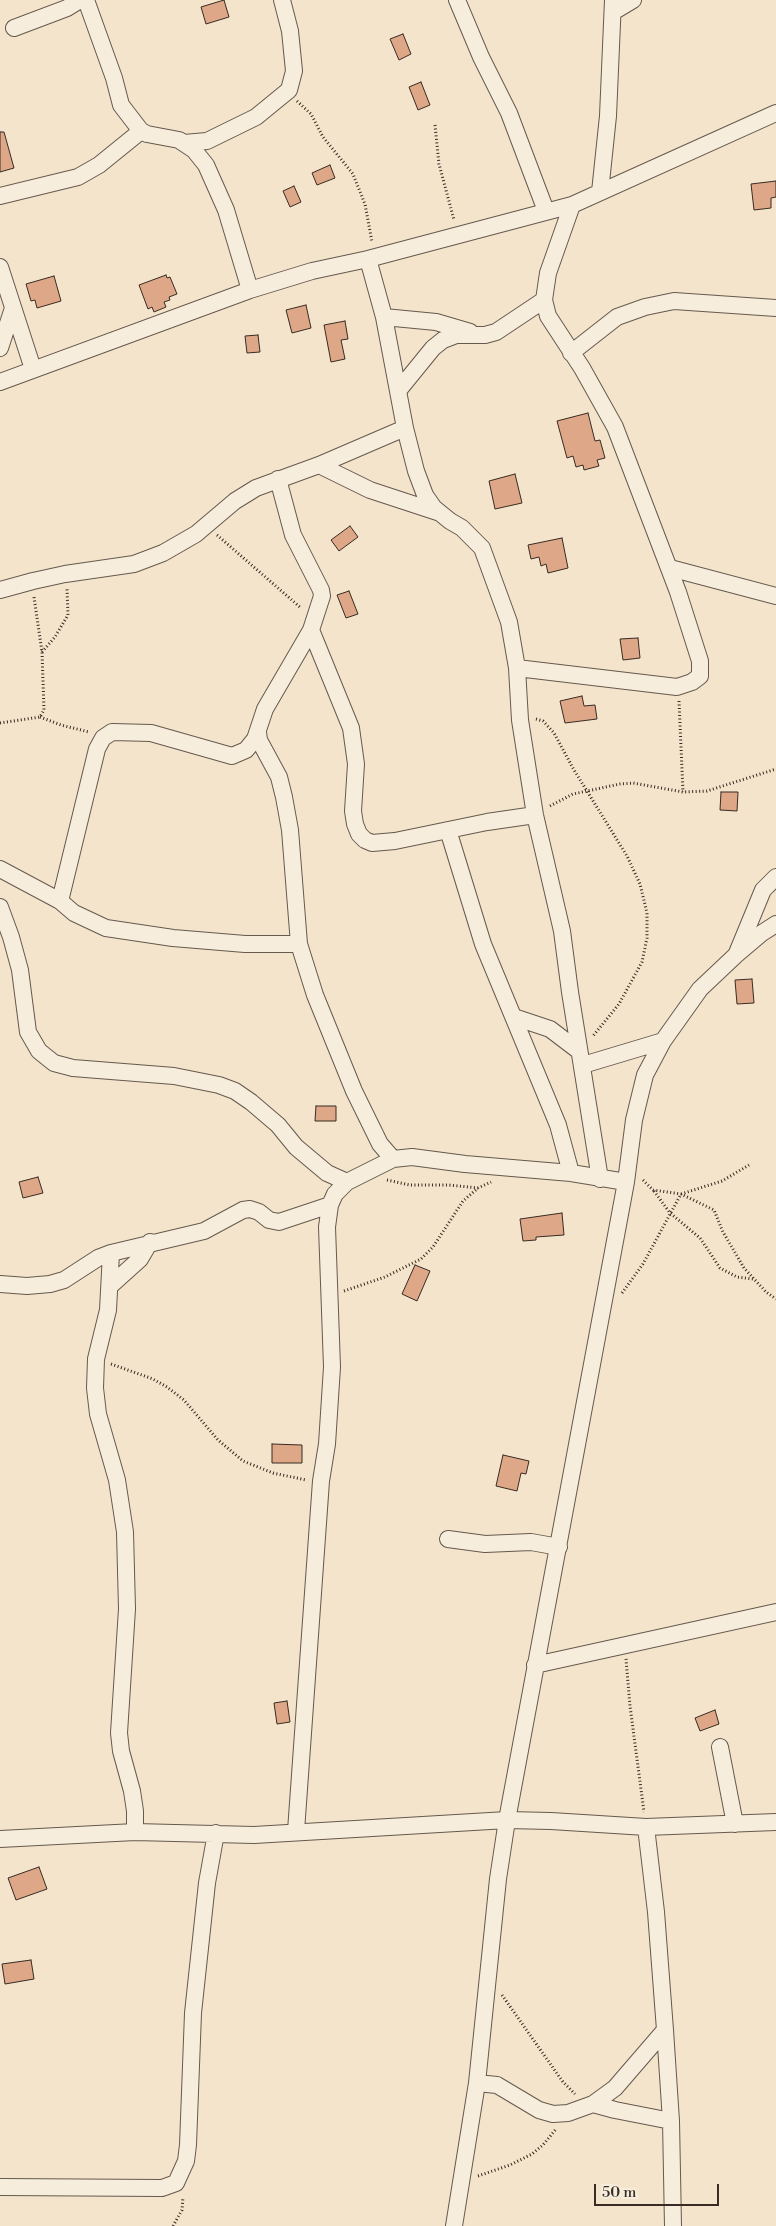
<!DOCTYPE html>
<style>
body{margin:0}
#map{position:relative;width:776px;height:2226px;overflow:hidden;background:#f3e4cb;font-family:"Libre Bodoni",serif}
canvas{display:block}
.scale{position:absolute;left:594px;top:2184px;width:125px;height:22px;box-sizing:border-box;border:2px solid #372b23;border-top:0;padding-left:6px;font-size:15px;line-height:18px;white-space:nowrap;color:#372b23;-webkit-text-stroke:4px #f7eddd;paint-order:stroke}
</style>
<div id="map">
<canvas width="776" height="2226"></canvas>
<div class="scale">50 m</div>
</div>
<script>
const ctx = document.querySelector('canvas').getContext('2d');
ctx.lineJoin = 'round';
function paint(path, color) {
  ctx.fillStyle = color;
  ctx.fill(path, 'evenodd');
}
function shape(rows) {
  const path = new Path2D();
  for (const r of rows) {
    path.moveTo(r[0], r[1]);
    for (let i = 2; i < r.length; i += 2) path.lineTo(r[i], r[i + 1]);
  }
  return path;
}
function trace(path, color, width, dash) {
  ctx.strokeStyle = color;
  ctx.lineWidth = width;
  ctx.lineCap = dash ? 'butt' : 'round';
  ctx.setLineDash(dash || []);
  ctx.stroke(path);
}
const building = shape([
 [224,0,229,17,206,24,201,7,224,0],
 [403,34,411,54,399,60,390,39,403,34],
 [421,82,430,105,418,110,409,87,421,82],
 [0,132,4,132,14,168,0,172,0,132],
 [330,165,335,178,317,185,312,173,330,165],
 [776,181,776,197,771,198,771,208,754,210,751,184,776,181],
 [294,186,301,202,290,207,283,191,294,186],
 [166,275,167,278,170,277,177,294,169,297,170,300,164,302,166,307,154,312,152,307,148,309,139,285,166,275],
 [54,276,61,301,37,308,35,300,31,301,26,284,54,276],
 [306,305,311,328,292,333,286,310,306,305],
 [345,321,348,339,341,340,345,359,331,362,324,325,345,321],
 [258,335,260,352,247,353,245,336,258,335],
 [588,413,595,441,600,440,605,458,597,460,599,466,584,470,583,465,576,467,573,456,567,458,557,421,588,413],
 [515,474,522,503,495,509,489,481,515,474],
 [350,526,358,537,339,551,331,540,350,526],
 [562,538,568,568,548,573,546,564,541,566,539,557,531,559,528,545,562,538],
 [349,591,358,614,346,618,337,595,349,591],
 [638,638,640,658,623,660,620,639,638,638],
 [582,696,584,706,595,705,597,719,565,723,560,701,582,696],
 [721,792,738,792,737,811,720,810,721,792],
 [752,979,754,1003,737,1004,735,980,752,979],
 [316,1106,336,1106,336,1121,315,1121,316,1106],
 [38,1177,43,1193,23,1198,19,1182,38,1177],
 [562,1213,564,1235,536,1237,536,1240,523,1241,520,1219,562,1213],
 [415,1265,430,1271,417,1301,402,1294,415,1265],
 [272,1444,302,1445,302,1463,272,1463,272,1444],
 [503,1455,529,1461,526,1474,521,1473,517,1491,496,1486,503,1455],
 [287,1701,290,1722,277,1724,274,1703,287,1701],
 [715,1710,719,1724,700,1731,695,1718,715,1710],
 [39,1867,47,1889,16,1900,8,1878,39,1867],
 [31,1960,34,1979,5,1984,2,1964,31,1960]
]);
const path = shape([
 [297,101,311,114,323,137,353,174,365,204,372,242],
 [435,125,439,164,454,220],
 [217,535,301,608],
 [42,652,55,637,68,615,67,589],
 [679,701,683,792],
 [40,717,61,725,89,732],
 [536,719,543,721,554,733,574,770,627,856,640,884,647,913,647,938,642,962,619,1004,593,1036],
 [0,723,40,717,44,710,42,652,34,597],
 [550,806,573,794,620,784,633,783,683,792,707,791,776,769],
 [387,1180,410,1185,449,1185,478,1188],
 [643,1180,653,1190,681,1194,714,1210,723,1232,744,1268,766,1292,776,1299],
 [654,1191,670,1213,700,1238,720,1268,737,1277,753,1279],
 [344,1291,385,1277,421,1259,433,1247,463,1201,478,1188,491,1182],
 [622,1293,643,1264,681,1194,722,1181,749,1165],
 [111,1364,153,1379,167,1387,184,1400,218,1440,243,1461,273,1473,306,1480],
 [626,1659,630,1706,644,1812],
 [502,1995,563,2082,575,2094],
 [478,2176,510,2165,532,2154,543,2145,556,2129],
 [173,2226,182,2210,183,2197]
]);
const street = shape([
 [86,0,114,78,121,105,141,131,147,134,179,140,194,150,206,165,226,210,250,290],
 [457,0,481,57,509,113,546,211],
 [613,12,633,0],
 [14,28,67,8,80,0],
 [184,143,207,141,256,117,289,90,294,71,290,31,282,0],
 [600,192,608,116,613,0],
 [0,196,78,177,99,165,141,131],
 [368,259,384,317,405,428,416,471,425,495,434,508,450,521,462,528,482,548,509,622,517,668,520,720,535,815,562,931,570,992,600,1179],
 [0,267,33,369],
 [384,317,436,322,470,332],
 [0,348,13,308],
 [571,353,617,317,645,307,674,301,776,308],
 [0,382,250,290,312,271,368,259,572,205,776,113],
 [398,391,433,348,443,340,456,335,485,335,496,332,544,300],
 [319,465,370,490,440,513],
 [670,568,776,596],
 [0,590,33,581,65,574,134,564,163,553,196,534,235,501,256,488,319,465,405,428],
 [311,630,351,728,356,764,353,811,355,824,359,834,365,840,372,843,395,841,487,822,535,815],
 [517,668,677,687,692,682,700,676,700,661,678,592,615,427,582,368,548,316,544,300,548,273,572,205],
 [258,732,259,740,279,777,284,797,290,830,299,944,315,995,354,1091,380,1144,393,1159],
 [448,830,483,944,558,1125,571,1173],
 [0,869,60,901,74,913,106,928,173,938,245,944,299,944],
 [60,901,97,749,103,738,112,732,151,733,232,756,246,750,255,739,265,709,311,630,322,596,321,590,293,535,278,479],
 [0,907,11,937,20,970,28,1032,39,1051,54,1063,73,1068,174,1076,219,1085,235,1091,251,1102,278,1125,296,1147,327,1173,347,1182],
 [737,953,763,890,776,877],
 [514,1017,550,1029,579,1051],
 [583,1065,663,1041],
 [111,1253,108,1310,96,1359,95,1388,98,1414,117,1480,125,1532,127,1609,119,1733,121,1751,132,1791,135,1811,135,1832],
 [0,1284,27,1286,50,1284,64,1280,98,1258,111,1253,204,1231,243,1210,250,1209,259,1212,269,1220,279,1222,330,1205],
 [110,1286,140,1259,150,1242],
 [448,1539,485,1544,531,1542,559,1547],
 [535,1665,776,1612],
 [720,1747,735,1824],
 [646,1827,656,1912,665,2030,671,2121,673,2226],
 [296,1831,321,1481,327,1444,332,1367,327,1227,330,1205,335,1194,347,1182,393,1159,412,1157,465,1164,571,1173,626,1182],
 [0,1839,135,1832,254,1835,507,1820,551,1821,646,1827,776,1822],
 [477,2083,497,2085,539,2110,553,2114,568,2113,593,2104,615,2088,665,2030],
 [593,2104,615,2110,671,2121],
 [0,2187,162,2188,176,2183,186,2161,188,2145,193,2013,207,1883,216,1833],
 [454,2226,477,2083,498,1879,507,1820,626,1182,634,1120,645,1075,663,1041,700,989,736,955,762,933,776,924]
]);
paint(building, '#dda788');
trace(building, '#372b23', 1);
trace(street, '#66594d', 18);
trace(path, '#372b23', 3, [1, 2.5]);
trace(street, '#f7eddd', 16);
</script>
